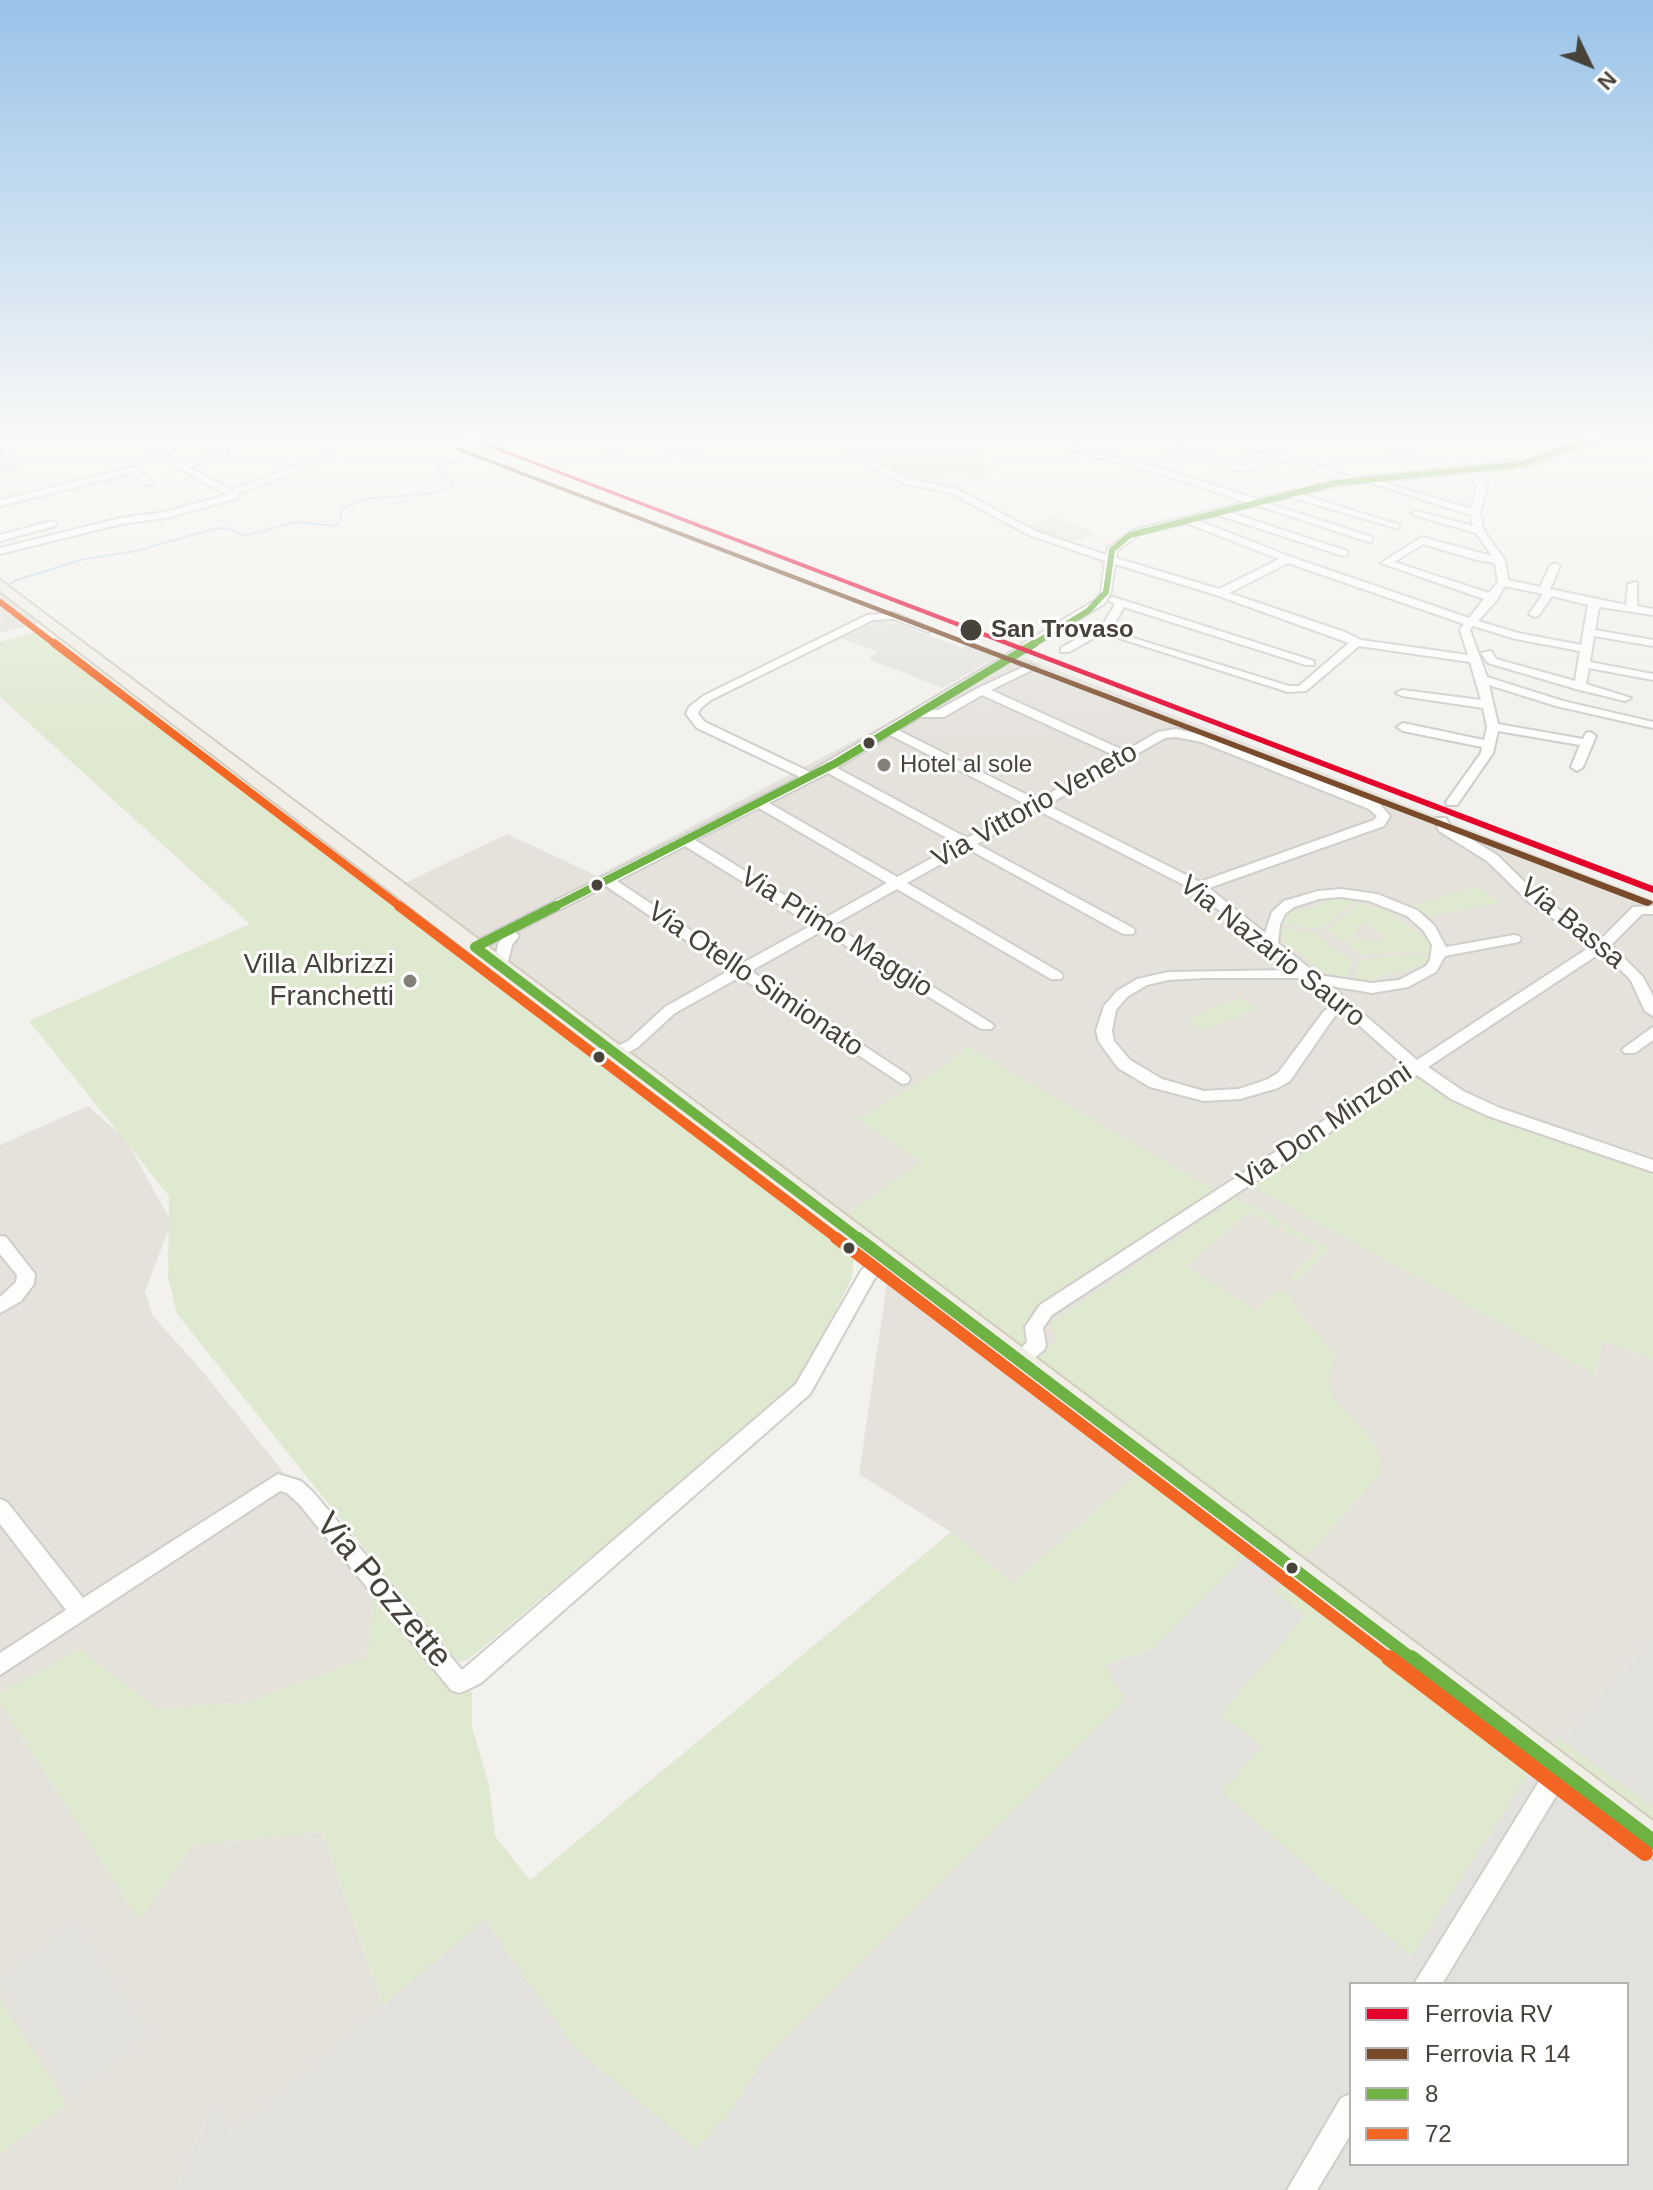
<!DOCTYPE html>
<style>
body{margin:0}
#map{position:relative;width:1653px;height:2190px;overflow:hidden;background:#f2f1ed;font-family:Helvetica,sans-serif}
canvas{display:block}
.legend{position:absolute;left:1349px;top:1982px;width:280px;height:184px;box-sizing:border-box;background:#fff;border:2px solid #b5b3b0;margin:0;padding:10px 14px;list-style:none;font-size:24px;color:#47423a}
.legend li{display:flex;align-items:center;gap:16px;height:40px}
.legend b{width:40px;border:2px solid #b5b3b0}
.north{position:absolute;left:1549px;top:24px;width:80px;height:80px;-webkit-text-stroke:6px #fff;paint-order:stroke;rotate:133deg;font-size:22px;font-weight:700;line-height:32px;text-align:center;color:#47423a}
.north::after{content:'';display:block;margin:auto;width:28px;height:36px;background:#47423a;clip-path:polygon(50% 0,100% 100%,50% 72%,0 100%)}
</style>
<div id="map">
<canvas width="1653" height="2190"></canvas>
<ul class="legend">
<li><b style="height:10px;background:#e4002b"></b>Ferrovia RV</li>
<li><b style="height:10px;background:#7a4b2a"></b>Ferrovia R 14</li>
<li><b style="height:10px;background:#6eb243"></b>8</li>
<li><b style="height:10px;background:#f26522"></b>72</li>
</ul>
<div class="north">N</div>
</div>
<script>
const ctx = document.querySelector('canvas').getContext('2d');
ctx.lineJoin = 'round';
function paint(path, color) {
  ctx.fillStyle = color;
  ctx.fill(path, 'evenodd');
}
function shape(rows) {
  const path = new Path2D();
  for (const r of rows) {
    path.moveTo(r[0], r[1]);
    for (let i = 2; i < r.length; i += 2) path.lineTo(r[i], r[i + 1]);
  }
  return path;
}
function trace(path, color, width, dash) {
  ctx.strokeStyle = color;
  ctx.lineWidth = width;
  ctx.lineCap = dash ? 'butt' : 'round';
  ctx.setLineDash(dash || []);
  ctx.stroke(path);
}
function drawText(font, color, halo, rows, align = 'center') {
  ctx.font = font + ' Helvetica,sans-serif';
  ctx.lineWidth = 6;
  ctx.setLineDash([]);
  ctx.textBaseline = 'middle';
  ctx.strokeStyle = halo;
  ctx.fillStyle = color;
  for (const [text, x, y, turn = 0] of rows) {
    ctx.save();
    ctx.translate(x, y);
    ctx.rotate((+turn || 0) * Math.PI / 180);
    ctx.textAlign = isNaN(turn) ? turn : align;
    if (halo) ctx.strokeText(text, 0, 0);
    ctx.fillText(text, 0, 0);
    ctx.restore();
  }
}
const residential = shape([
 [1,593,40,623,0,633],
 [1017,655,1653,900,1653,1173,1501,1123,1459,1103,1414,1076,1250,1185,1596,1375,1602,1341,1653,1359,1653,1636,1536,1768,1142,1470,1012,1584,951,1532,859,1474,888,1276,628,1087,384,893,507,834,597,876],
 [88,1106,126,1140,169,1218,169,1228,145,1292,153,1316,203,1372,374,1585,367,1658,248,1702,158,1709,80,1649,0,1693,0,1145],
 [0,1703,139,1920,192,1845,322,1832,383,2005,232,2134,213,2104,175,2190,0,2190]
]);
const industrial = shape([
 [1249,1553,1536,1768,1653,1636,1653,2190,175,2190,213,2104,232,2134,484,1919,575,2049,730,2112,764,2059,1105,1665,1153,1649],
 [1351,1984,1627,1984,1627,2164,1351,2164]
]);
const education = shape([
 [1056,517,1081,527,1095,535,1066,542,1025,525]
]);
const green = shape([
 [901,451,916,456,930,453,971,456,998,470,987,478,973,479,960,474,918,484,871,457],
 [42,630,329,849,628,1087,854,1252,852,1278,798,1383,468,1660,458,1662,390,1581,177,1314,168,1277,169,1196,29,1021,250,924,0,697,0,642],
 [1478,886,1500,903,1425,917,1409,907],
 [1353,897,1354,903,1321,929,1281,924,1291,909,1298,912,1324,903,1320,898],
 [1358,903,1390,912,1420,935,1428,935,1433,956,1419,951,1361,955,1346,944,1360,939,1376,943,1387,939,1366,923,1355,927,1359,931,1353,933,1356,937,1342,941,1327,930],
 [1280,928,1313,932,1351,961,1348,981,1317,971,1316,967,1292,947,1284,945],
 [1419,954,1431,959,1419,972,1412,968,1373,979,1376,983,1354,982,1357,964,1361,959],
 [1240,997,1256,1009,1203,1031,1188,1019],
 [967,1046,1215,1190,1030,1313,1030,1340,1024,1344,1017,1345,845,1215,921,1162,858,1119,935,1072],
 [1414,1075,1459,1103,1501,1123,1653,1173,1653,1359,1602,1341,1596,1376,1249,1185],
 [1236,1197,1330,1249,1295,1282,1289,1278,1319,1249,1250,1212,1187,1266,1255,1310,1279,1289,1291,1295,1295,1307,1336,1357,1330,1371,1329,1383,1334,1399,1368,1435,1377,1449,1380,1461,1379,1475,1310,1553,1298,1556,1035,1358,1057,1340,1049,1324],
 [1142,1469,1249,1553,1153,1649,1105,1665,1125,1700,764,2059,730,2112,696,2149,575,2049,485,1920,383,2005,322,1832,193,1845,139,1920,0,1703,0,1693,80,1649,158,1709,248,1702,367,1658,374,1585,433,1657,472,1693,472,1727,489,1785,495,1836,530,1880,951,1532,1013,1583],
 [1285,1578,1531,1770,1411,1957,1221,1792,1262,1747,1220,1714,1305,1616,1273,1591],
 [1558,1737,1653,1807,1653,1824,1551,1745],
 [0,1999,67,2105,0,2154]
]);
const parking = shape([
 [880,620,892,625,896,623,962,648,973,642,1004,653,943,688,868,659,878,652,841,638],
 [76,1922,148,2034,69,2099,0,1980]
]);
const stream = shape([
 [821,436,838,442,849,453,964,451,980,448,1000,436],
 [0,592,14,581,80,560,136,551,213,529,228,528,243,536,295,522,335,526,340,522,342,509,363,499,433,493,449,488,454,483,439,471,438,466,460,461,473,451,505,442,593,443,639,464,747,436]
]);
const building = shape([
 [0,448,25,467,0,473,0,448]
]);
const minor = shape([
 [0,436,14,436,0,442,0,436],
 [122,436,132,436,184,464,229,450,229,454,190,468,231,490,328,454,335,456,238,494,238,498,166,518,121,524,0,554,0,548,121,518,165,512,227,495,122,436],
 [694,436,713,437,738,436,713,443,694,436],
 [830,436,839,436,871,460,912,480,957,489,1035,531,1106,555,1108,548,1134,530,1246,502,1157,473,1062,448,1062,444,1163,469,1257,499,1341,480,1287,460,1242,472,1127,436,1140,436,1242,466,1277,457,1207,436,1220,436,1290,455,1353,478,1445,469,1353,436,1365,436,1454,468,1524,461,1595,436,1606,436,1553,459,1524,467,1478,471,1487,486,1480,513,1484,531,1505,560,1508,580,1540,587,1550,566,1555,563,1560,566,1550,589,1626,605,1628,584,1637,582,1637,606,1653,609,1653,615,1599,607,1595,630,1653,640,1653,646,1594,636,1590,662,1653,674,1653,680,1589,668,1586,684,1631,698,1625,701,1576,689,1488,663,1481,653,1491,651,1496,659,1575,681,1580,651,1516,639,1473,626,1470,630,1487,677,1563,701,1653,722,1653,728,1556,706,1489,685,1498,724,1583,739,1586,733,1590,732,1596,736,1583,767,1577,771,1571,767,1580,745,1498,731,1493,753,1457,805,1447,805,1446,802,1481,753,1482,747,1403,731,1397,727,1403,723,1484,740,1487,727,1483,708,1402,696,1396,693,1402,690,1481,700,1470,662,1359,646,1306,691,1288,692,1106,634,1099,635,1069,652,1061,652,1061,648,1092,630,1101,628,1115,604,1108,600,1113,597,1314,661,1314,665,1306,665,1124,607,1112,628,1117,633,1289,686,1299,686,1349,643,1216,595,1115,564,1111,592,1104,604,1030,648,1022,648,1022,644,1096,600,1101,592,1105,561,1029,535,951,493,906,484,865,464,830,436],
 [1470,472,1477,486,1471,509,1379,481,1470,472],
 [1368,482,1471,515,1473,526,1416,511,1411,514,1476,533,1492,556,1422,537,1381,563,1484,599,1469,618,1291,557,1197,520,1218,515,1343,556,1347,555,1347,551,1229,512,1256,505,1369,542,1372,541,1372,537,1267,503,1290,497,1399,529,1399,525,1301,494,1335,486,1368,482],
 [1186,523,1279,559,1219,589,1116,558,1117,551,1140,534,1186,523],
 [1423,544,1477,560,1495,563,1498,582,1489,593,1394,562,1423,544],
 [1288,563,1464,624,1460,630,1468,655,1361,640,1345,632,1229,593,1288,563],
 [1505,586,1543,594,1529,614,1534,617,1538,616,1552,596,1588,605,1581,645,1518,633,1478,621,1497,600,1505,586],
 [134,467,153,481,153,485,147,485,132,473,0,506,0,500,134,467],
 [52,521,57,524,55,526,0,541,0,535,52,521],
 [894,613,933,629,928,632,893,619,873,620,711,700,700,709,698,714,705,722,810,772,1016,649,1020,650,1020,654,930,710,938,710,978,688,1030,664,1036,667,1034,669,991,690,1125,751,1158,732,1176,729,1208,736,1379,803,1390,816,1384,826,1209,888,1265,933,1272,912,1284,901,1318,891,1341,889,1377,894,1417,910,1434,925,1446,947,1514,935,1519,936,1521,939,1519,942,1445,956,1436,972,1408,987,1372,993,1331,986,1417,1060,1593,945,1530,903,1487,861,1439,831,1435,821,1436,818,1446,818,1450,826,1497,855,1540,897,1602,938,1633,907,1653,906,1653,914,1642,914,1611,945,1643,977,1653,996,1653,1016,1645,1011,1630,979,1602,952,1428,1067,1463,1091,1500,1108,1653,1160,1653,1172,1488,1116,1451,1099,1417,1075,1052,1315,1043,1328,1046,1345,1044,1350,1026,1365,1019,1367,1012,1365,1010,1360,1027,1342,1025,1327,1040,1305,1406,1067,1344,1012,1334,1017,1290,1081,1278,1088,1240,1099,1204,1101,1150,1087,1118,1068,1099,1042,1096,1031,1104,1006,1117,991,1137,979,1168,972,1293,970,1194,890,1037,810,977,844,1133,928,1135,931,1133,934,1123,934,968,849,907,883,1061,973,1063,976,1061,979,1051,979,897,889,833,925,991,1023,994,1026,991,1029,981,1029,822,931,751,971,908,1075,910,1079,908,1083,902,1084,740,977,675,1013,638,1047,619,1058,609,1058,606,1054,609,1050,628,1041,665,1007,730,970,606,886,515,932,519,936,512,945,506,970,501,971,494,967,498,944,502,939,480,950,470,950,468,947,470,944,800,777,697,728,686,714,689,707,703,696,867,615,894,613],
 [982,695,1116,756,1037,800,898,730,920,717,944,717,982,695],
 [890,735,1027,805,967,838,837,768,890,735],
 [1176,737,1201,742,1369,809,1377,816,1374,820,1200,882,1047,805,1165,738,1176,737],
 [828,773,958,844,897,877,769,803,828,773],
 [759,808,887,883,823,919,695,840,759,808],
 [685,846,812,925,741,964,617,881,685,846],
 [1341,897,1369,901,1407,916,1423,930,1432,945,1430,960,1426,966,1399,980,1372,983,1318,975,1278,943,1280,925,1285,914,1294,907,1319,899,1341,897],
 [1204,978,1304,978,1335,1005,1324,1011,1278,1073,1266,1080,1239,1089,1204,1091,1162,1079,1130,1060,1114,1041,1112,1031,1116,1010,1127,997,1147,985,1168,980,1204,978],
 [1653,1027,1653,1040,1635,1053,1625,1053,1622,1050,1625,1047,1653,1027],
 [0,1236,6,1237,35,1274,34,1284,21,1301,0,1313,0,1297,16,1282,17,1275,0,1254,0,1236],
 [883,1252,889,1253,892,1258,873,1281,810,1394,481,1683,467,1690,459,1693,451,1690,299,1504,287,1493,280,1491,0,1675,0,1653,66,1610,0,1524,0,1499,7,1502,83,1598,278,1474,301,1481,313,1492,462,1670,796,1384,861,1271,877,1253,883,1252],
 [1559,1759,1567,1762,1571,1770,1567,1778,1442,1984,1414,1984,1551,1762,1559,1759],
 [1351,2094,1351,2134,1317,2190,1287,2190,1341,2098,1351,2094]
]);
const major = shape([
 [0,580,1653,1821,1653,1859,1641,1854,0,591,0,580]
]);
const bus1Far4 = shape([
 [1032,645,1088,611,1106,592,1112,550,1130,535,1335,483,1524,464,1602,436]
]);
const bus1Far3 = shape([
 [552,908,836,763,1035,643]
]);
const bus1Far2 = shape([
 [556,906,475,947,861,1240]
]);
const bus1Far1 = shape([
 [858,1238,1414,1660]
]);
const bus1 = shape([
 [1411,1658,1653,1842]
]);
const bus2Far4 = shape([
 [0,602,56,645]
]);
const bus2Far3 = shape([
 [54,643,402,908]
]);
const bus2Far2 = shape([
 [399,906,839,1240]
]);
const bus2Far1 = shape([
 [836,1238,1391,1660]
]);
const bus2 = shape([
 [1389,1658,1645,1853]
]);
const rail1 = shape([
 [460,436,468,436,1653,886,1653,893,460,436]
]);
const rail2 = shape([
 [456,448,460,448,1652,901,1653,903,1648,906,1644,905,456,450,456,448]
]);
const markers = [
 [971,630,12,"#47423a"],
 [869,743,7,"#47423a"],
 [884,765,8,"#837f79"],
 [597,885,7,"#47423a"],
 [410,981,8,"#837f79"],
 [599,1057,7,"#47423a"],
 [849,1248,7,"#47423a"],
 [1292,1568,7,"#47423a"]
];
const farStopnames = [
 ["San Trovaso",991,630]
];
const farPoinames = [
 ["Hotel al sole",900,765]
];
const streetNames = [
 ["Via Vittorio Veneto",1035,806,-29],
 ["Via Bassa",1572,924,39],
 ["Via Primo Maggio",836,933,32],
 ["Via Nazario Sauro",1272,952,38],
 ["Via Otello Simionato",755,980,34],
 ["Via Don Minzoni",1325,1127,-34]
];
const poiNames = [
 ["Villa Albrizzi",394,965],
 ["Franchetti",394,997]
];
const nearStreetnames = [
 ["Via Pozzette",383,1591,50]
];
paint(residential, '#e5e2dc');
paint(industrial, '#e3e1dd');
paint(education, '#e7e4da');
paint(green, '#dfe9d0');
paint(parking, '#e3e2de');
trace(stream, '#c3daea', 2);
paint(building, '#dbdad6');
trace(building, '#dad8d3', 2);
trace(minor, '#d0cecb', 4);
trace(major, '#d2ccbd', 4);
paint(minor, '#fdfdfc');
paint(major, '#f0eee6');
trace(bus1Far4, '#6eb243', 6);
trace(bus1Far3, '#6eb243', 8);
trace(bus1Far2, '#6eb243', 10);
trace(bus1Far1, '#6eb243', 12);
trace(bus1, '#6eb243', 16);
trace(bus2Far4, '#f26522', 6);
trace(bus2Far3, '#f26522', 8);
trace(bus2Far2, '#f26522', 10);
trace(bus2Far1, '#f26522', 12);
trace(bus2, '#f26522', 16);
paint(rail1, '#e4002b');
paint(rail2, '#7a4b2a');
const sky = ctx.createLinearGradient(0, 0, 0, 742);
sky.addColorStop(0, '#99c3e9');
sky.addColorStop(0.59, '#f9f9f7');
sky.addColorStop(1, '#f9f9f700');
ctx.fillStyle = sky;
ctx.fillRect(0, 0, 1653, 742);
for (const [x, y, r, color] of markers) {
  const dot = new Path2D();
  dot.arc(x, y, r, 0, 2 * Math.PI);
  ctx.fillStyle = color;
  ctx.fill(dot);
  trace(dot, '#fff', 3);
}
drawText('bold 24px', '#47423a', '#fff', farStopnames, 'left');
drawText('24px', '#47423a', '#fff', farPoinames, 'left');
drawText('28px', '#47423a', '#fff', streetNames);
drawText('28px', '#47423a', '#fff', poiNames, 'right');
drawText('34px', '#47423a', '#fff', nearStreetnames);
</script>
